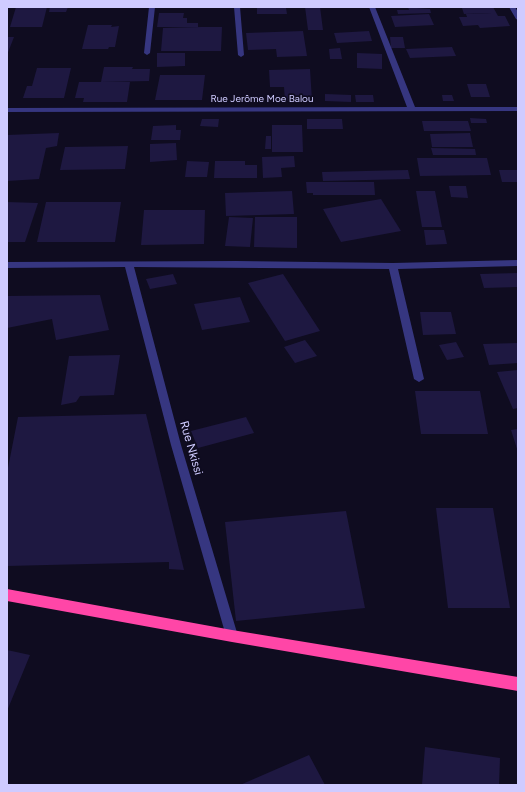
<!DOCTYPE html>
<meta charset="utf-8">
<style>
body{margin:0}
#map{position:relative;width:525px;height:792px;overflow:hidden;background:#0f0c20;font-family:Figtree,sans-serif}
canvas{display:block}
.frame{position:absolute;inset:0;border:8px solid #cfcbff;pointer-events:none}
</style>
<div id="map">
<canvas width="525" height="792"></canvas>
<div class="frame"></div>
</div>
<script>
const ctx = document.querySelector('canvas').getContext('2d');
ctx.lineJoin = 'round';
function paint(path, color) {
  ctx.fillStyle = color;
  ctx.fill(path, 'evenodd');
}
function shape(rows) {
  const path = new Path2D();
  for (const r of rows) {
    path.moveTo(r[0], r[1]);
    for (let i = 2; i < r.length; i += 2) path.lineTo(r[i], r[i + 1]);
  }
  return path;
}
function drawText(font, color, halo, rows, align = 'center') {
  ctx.font = font + ' Figtree,sans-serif';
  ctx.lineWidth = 3.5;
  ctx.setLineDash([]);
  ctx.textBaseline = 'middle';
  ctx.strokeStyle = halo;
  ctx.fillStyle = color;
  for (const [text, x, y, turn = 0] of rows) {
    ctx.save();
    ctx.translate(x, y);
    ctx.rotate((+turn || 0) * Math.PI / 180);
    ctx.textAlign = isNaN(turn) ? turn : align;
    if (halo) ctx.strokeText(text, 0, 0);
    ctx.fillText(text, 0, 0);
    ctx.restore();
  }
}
const building = shape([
 [16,7,47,7,42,27,10,27],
 [50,7,68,7,66,12,49,12],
 [305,7,320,7,323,30,308,30],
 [408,7,430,7,430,8,417,9,430,9,431,13,398,14,397,10,409,10],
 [493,7,498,16,505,16,510,26,480,28,478,25,463,26,459,17,467,17,466,14,492,13,464,14,462,8],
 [257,8,286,8,287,14,257,14],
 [159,13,184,13,183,18,187,18,187,23,198,23,198,27,157,27],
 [429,14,434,25,395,27,391,16],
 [88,25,112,25,111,27,119,26,115,47,109,47,108,49,82,49],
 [201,27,222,27,221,51,161,51,163,28],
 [303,31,307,56,277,57,276,49,248,50,246,33],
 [369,31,372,41,337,43,334,33],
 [7,37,14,37,7,55],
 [390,37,403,37,405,48,391,48],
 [452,47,456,56,410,58,406,49],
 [340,48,342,59,330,59,329,49],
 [157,53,185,53,185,66,157,67],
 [357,53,382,54,382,69,357,68],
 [104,67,133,67,132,69,150,69,149,81,101,82],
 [37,68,71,68,64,98,23,98,27,86,32,86],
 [310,69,312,101,285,101,284,87,270,87,269,70],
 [160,75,205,75,202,100,155,100],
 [79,82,130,82,127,102,83,102,84,98,75,98],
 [467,84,486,84,490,97,471,97],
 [325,94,351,95,351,102,325,101],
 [355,95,373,95,374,102,356,102],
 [442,95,452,95,454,101,443,101],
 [470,118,486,119,487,123,471,123],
 [202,119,219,119,218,127,200,126],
 [307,119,342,119,343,129,307,129],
 [422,121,468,121,471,131,424,131],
 [176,125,176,130,181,130,180,140,151,140,153,126],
 [272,125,302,125,303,152,272,152],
 [59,133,57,146,46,148,39,179,7,181,7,135],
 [470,133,473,147,432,147,430,134],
 [266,136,271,136,271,149,265,149],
 [176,143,177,160,150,162,150,144],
 [128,146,125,169,60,170,65,147],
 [431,148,475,149,476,155,433,155],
 [294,156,295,167,281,168,282,177,263,178,262,157],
 [417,158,487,158,491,175,420,176],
 [187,161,209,162,207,177,185,177],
 [215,161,245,161,245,165,257,165,257,178,214,178],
 [408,170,410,179,323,181,322,172],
 [499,170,518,170,518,182,502,182],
 [306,182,374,182,375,195,313,195,313,193,307,193],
 [449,186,466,186,468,198,451,197],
 [292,191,294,214,226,216,225,193],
 [416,191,435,191,442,227,422,227],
 [381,199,401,231,341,242,323,209],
 [7,202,38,203,25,242,7,242],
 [46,202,121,202,115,242,37,242],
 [144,210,205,210,204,244,141,245],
 [229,217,253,218,250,247,225,246],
 [255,217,297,217,297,248,254,247],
 [424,230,444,230,447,244,426,245],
 [518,273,518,287,484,288,480,274],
 [173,274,177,284,150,289,146,279],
 [283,274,320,331,285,341,248,283],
 [100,295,109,330,56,340,52,319,7,328,7,296],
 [240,297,250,322,202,330,194,304],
 [420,312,451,312,456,334,423,335],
 [305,340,317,356,295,363,284,347],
 [456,342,464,357,447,360,439,345],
 [518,343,518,363,489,365,483,344],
 [120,355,114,395,80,396,76,402,61,405,69,356],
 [518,370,518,408,513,409,497,372],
 [415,391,480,391,488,434,421,434],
 [146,414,184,570,169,569,169,562,7,566,7,473,18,417],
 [246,417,254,433,198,448,191,431],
 [518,429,518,452,511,430],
 [436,508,493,508,510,608,448,608],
 [346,511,365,608,236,621,225,522],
 [7,650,30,655,7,711],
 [425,747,500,758,499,785,422,785],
 [309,755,325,785,240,785]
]);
const minor = shape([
 [149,7,155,7,150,53,147,55,144,53,149,7],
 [234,7,240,7,244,55,241,57,238,55,234,7],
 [369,7,375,7,415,107,518,107,518,111,7,112,7,108,407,107,369,7],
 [509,7,515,7,518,12,518,20,516,19,509,7],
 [518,260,518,266,398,269,424,379,419,382,414,379,389,269,134,267,181,445,238,636,236,640,232,641,228,640,226,636,171,445,125,267,7,268,7,262,236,261,393,263,518,260]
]);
const highway = shape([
 [7,589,232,630,518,677,518,691,232,642,7,601,7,589]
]);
const farStreetnames = [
 ["Rue Jerôme Moe Balou",262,99]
];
const streetNames = [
 ["Rue Nkissi",191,448,74]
];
paint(building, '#1e1841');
paint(minor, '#363680');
paint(highway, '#ff46a7');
drawText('10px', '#cfcbff', '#0f0c20', farStreetnames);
drawText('12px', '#cfcbff', '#0f0c20', streetNames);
</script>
